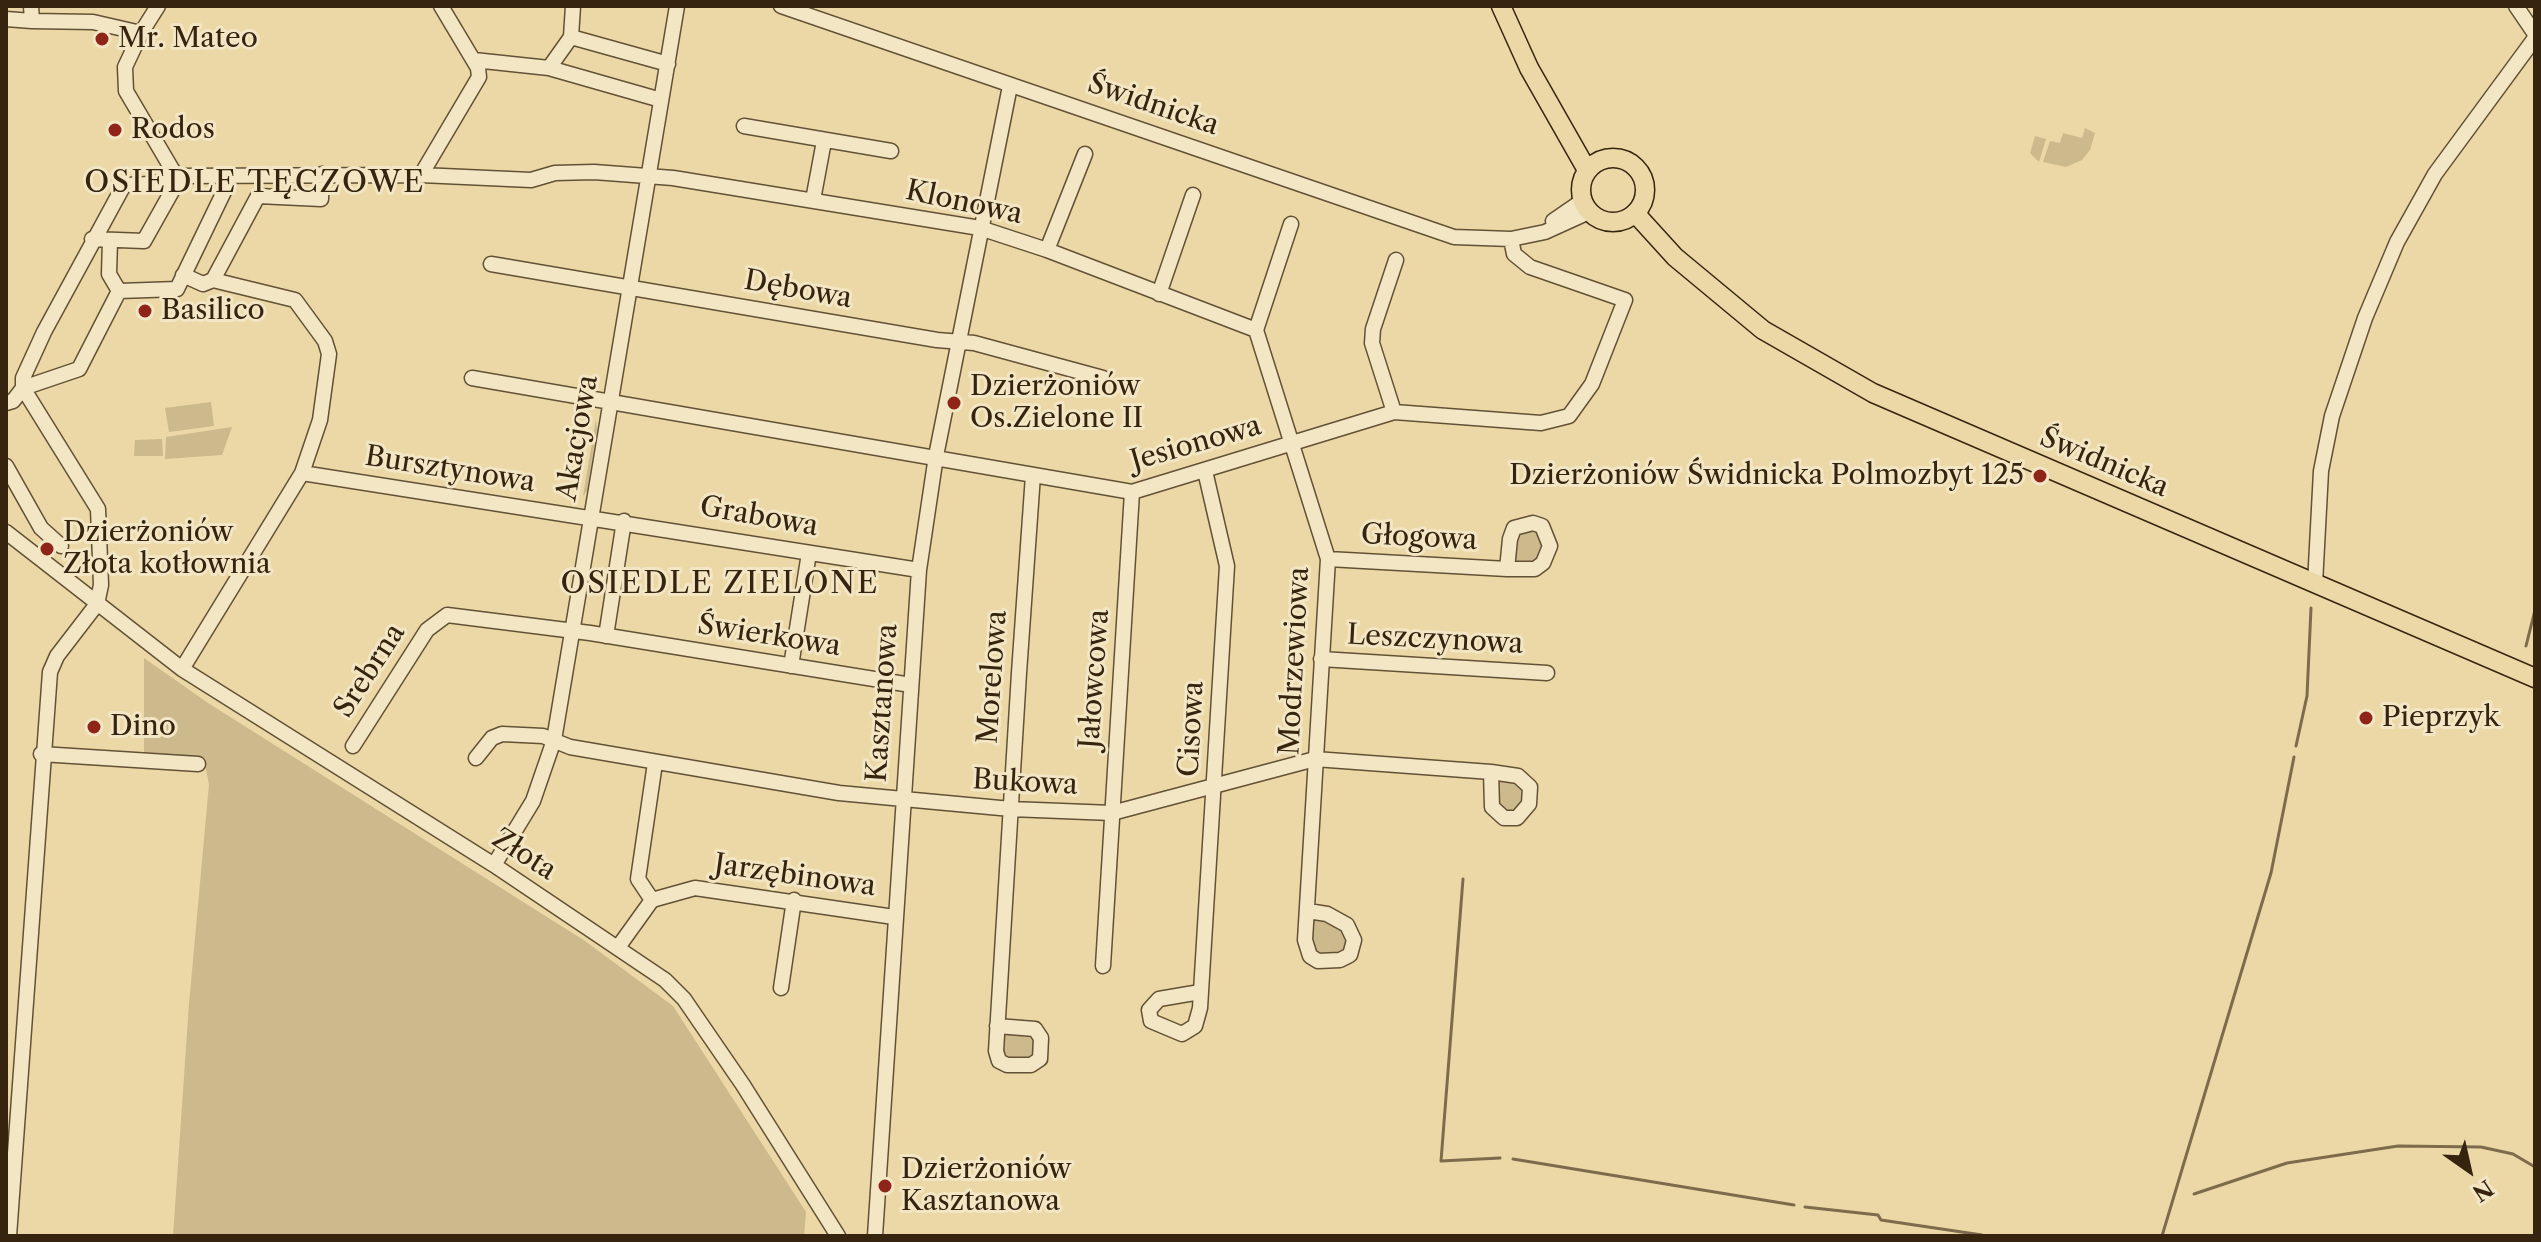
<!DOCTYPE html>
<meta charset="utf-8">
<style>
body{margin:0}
#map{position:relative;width:2541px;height:1242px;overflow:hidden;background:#ebd8a6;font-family:"Libre Caslon Text",serif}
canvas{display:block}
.frame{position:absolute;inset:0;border:8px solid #36240f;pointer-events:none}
.north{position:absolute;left:2429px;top:1130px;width:80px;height:80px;-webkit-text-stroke:6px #f2e6c5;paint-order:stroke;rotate:146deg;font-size:22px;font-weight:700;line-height:32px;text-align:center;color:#36240f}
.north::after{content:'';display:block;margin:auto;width:28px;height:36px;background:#36240f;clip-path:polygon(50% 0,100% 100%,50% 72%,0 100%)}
</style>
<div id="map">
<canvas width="2541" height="1242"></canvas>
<div class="frame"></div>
<div class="north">N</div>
</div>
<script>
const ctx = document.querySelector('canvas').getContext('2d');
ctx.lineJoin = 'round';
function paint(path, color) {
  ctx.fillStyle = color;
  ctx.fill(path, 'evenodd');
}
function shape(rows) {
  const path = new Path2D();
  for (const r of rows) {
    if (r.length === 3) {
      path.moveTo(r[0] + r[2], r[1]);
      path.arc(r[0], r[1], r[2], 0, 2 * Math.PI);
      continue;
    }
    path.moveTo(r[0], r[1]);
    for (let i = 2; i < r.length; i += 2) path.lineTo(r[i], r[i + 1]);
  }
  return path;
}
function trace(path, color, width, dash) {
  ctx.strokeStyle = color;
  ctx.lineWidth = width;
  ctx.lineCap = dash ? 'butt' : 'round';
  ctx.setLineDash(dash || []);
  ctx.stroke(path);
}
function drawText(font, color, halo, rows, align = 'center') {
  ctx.font = font + ' "Libre Caslon Text",serif';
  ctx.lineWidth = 6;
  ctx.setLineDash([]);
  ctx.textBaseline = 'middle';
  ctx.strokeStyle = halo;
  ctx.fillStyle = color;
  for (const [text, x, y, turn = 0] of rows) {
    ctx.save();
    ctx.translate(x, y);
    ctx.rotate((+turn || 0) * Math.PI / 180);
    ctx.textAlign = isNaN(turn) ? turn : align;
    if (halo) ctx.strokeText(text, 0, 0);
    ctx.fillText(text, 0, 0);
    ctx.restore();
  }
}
const green = shape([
 [2085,128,2095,133,2090,150,2082,160,2066,167,2043,162,2050,141,2060,143,2063,133,2082,138],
 [2035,136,2046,139,2039,162,2030,153],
 [211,402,214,426,169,432,165,408],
 [596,419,597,429,587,491,583,496],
 [232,427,222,455,165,459,166,437],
 [162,439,163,456,134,456,135,440],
 [1521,530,1537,530,1544,546,1535,563,1513,562,1512,543],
 [144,658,208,703,585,941,673,1006,806,1212,804,1236,173,1236,189,1004,209,784,204,759,144,755],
 [1504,776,1524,787,1521,810,1507,813,1496,802,1495,782],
 [1324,917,1345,930,1348,948,1340,954,1319,956,1313,952,1310,928,1313,918],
 [1005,1031,1036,1036,1034,1058,1014,1062,1002,1057]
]);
const stream = shape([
 [2526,646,2535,610],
 [2296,746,2307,696,2311,608],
 [1463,879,1441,1161,1500,1158],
 [1513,1159,1794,1205],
 [2194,1194,2287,1163,2398,1146,2481,1147,2513,1154,2535,1167],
 [1805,1207,1878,1215,1881,1220,1982,1235],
 [2162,1236,2271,873,2294,757]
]);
const minor = shape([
 [573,6,571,37,668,64],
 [781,6,1454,237,1511,239,1545,232,1589,212],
 [2516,6,2535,34],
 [6,19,32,21,31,6],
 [32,21,93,22,141,33,125,67,126,91,176,176,176,184,144,241,92,239],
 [141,33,158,6],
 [474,60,549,68,661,100],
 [549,68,571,37],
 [744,126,891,151],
 [421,175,479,77,478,68,441,6],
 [813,200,824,141],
 [1553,221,1582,201],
 [1047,250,1085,154],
 [491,264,937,340,974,343,1103,378],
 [213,280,258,196,321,199,322,174],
 [119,291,177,289,232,175],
 [1159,294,1193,195],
 [1256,330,1328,559,1305,940,1310,956,1318,961,1340,960,1350,955,1354,940,1347,925,1327,914,1308,911],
 [1256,330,1291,224],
 [472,378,1132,492,1394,412,1541,423,1569,416,1592,384,1625,300,1530,267,1514,254,1511,239],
 [23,388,79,369,119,291,109,274,110,241],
 [6,403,13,401,23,388,23,378,44,332,124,185,152,184,176,176,421,175,531,180,555,173,594,172,673,178,980,228,1047,250,1256,330],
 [1394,412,1372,343,1373,329,1396,260],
 [6,466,41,528,61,546],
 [302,473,919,570],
 [6,532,182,669,494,865,665,980,684,999,743,1085,838,1236],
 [1328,559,1507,569,1535,569,1543,563,1550,546,1542,526,1533,523,1514,528,1510,539,1507,569],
 [2315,584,2321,471,2332,416,2365,318,2397,242,2435,174,2535,38],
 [606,636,624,521],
 [1321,659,1547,673],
 [791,666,809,553],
 [182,669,302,473,320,420,329,354,325,341,295,300,213,280,203,284,183,275],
 [353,746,427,630,447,615,590,633,911,685],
 [41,754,198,764],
 [476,758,492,738,502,734,543,736,570,747,839,793,1011,809,1112,813,1315,759,1491,772,1492,807,1504,818,1517,818,1529,804,1530,787,1518,776,1491,772],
 [494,865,533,801,554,740,677,6],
 [652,900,638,879,655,763],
 [619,946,652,900,695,888,894,917],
 [1103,966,1132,492],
 [781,988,794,900],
 [1200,992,1159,999,1149,1010,1151,1021,1182,1034,1195,1026,1200,1008,1227,566,1205,471],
 [997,1026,1035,1029,1041,1038,1040,1059,1031,1065,1007,1065,999,1061,996,1051,1019,673,1033,475],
 [9,1236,50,672,57,656,97,604,101,585,98,509,23,388],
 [875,1236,919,570,936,456,1010,86]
]);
const major = shape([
 [1501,6,1529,68,1587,170],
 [1613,190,32],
 [1635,213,1675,257,1763,330,1873,393,2535,678]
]);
const markers = [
 [102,39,8,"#8f2418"],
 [115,130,8,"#8f2418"],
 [145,311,8,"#8f2418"],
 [954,403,8,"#8f2418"],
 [2040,476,8,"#8f2418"],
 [47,549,8,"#8f2418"],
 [2366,718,8,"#8f2418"],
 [94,727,8,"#8f2418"],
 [885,1186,8,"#8f2418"]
];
const poiNames = [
 ["Mr. Mateo",118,39],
 ["Rodos",131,130],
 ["Basilico",161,311],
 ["Dzierżoniów",970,387],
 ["Os.Zielone II",970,419],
 ["Dzierżoniów Świdnicka Polmozbyt 125",2024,476,"right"],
 ["Dzierżoniów",63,533],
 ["Złota kotłownia",63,565],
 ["Pieprzyk",2382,718],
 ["Dino",110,727],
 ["Dzierżoniów",901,1170],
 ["Kasztanowa",901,1202]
];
const streetNames = [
 ["Świdnicka",1153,105,19],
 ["Klonowa",964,203,12],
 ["Dębowa",798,290,10],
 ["Akacjowa",578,438,-80],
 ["Jesionowa",1196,444,-16],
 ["Świdnicka",2104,463,23],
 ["Bursztynowa",450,470,9],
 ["Grabowa",759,517,10],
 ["Głogowa",1419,538,3],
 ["Świerkowa",769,636,9],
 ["Leszczynowa",1435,640,3],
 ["Modrzewiowa",1295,661,-87],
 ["Srebrna",370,671,-57],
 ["Morelowa",993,677,-86],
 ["Jałowcowa",1095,679,-86],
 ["Kasztanowa",883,703,-86],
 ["Cisowa",1192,729,-87],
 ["Bukowa",1025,783,3],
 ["Złota",524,855,33],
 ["Jarzębinowa",795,876,8]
];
const neighbourhoodNames = [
 ["OSIEDLE TĘCZOWE",255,183],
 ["OSIEDLE ZIELONE",720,584]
];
paint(green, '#ccb98c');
trace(stream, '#7d6b4b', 3);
trace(minor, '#635135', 17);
trace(major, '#36240f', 21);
trace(minor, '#f2e6c5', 14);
trace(major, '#ebd8a6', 18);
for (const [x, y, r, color] of markers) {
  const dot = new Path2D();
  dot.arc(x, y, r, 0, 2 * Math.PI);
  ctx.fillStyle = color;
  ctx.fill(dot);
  trace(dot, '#f2e6c5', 3);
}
drawText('28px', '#36240f', '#f2e6c5', poiNames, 'left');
drawText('28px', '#36240f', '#f2e6c5', streetNames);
ctx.letterSpacing = '2px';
drawText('30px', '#36240f', '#f2e6c5', neighbourhoodNames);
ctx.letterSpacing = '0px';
</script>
